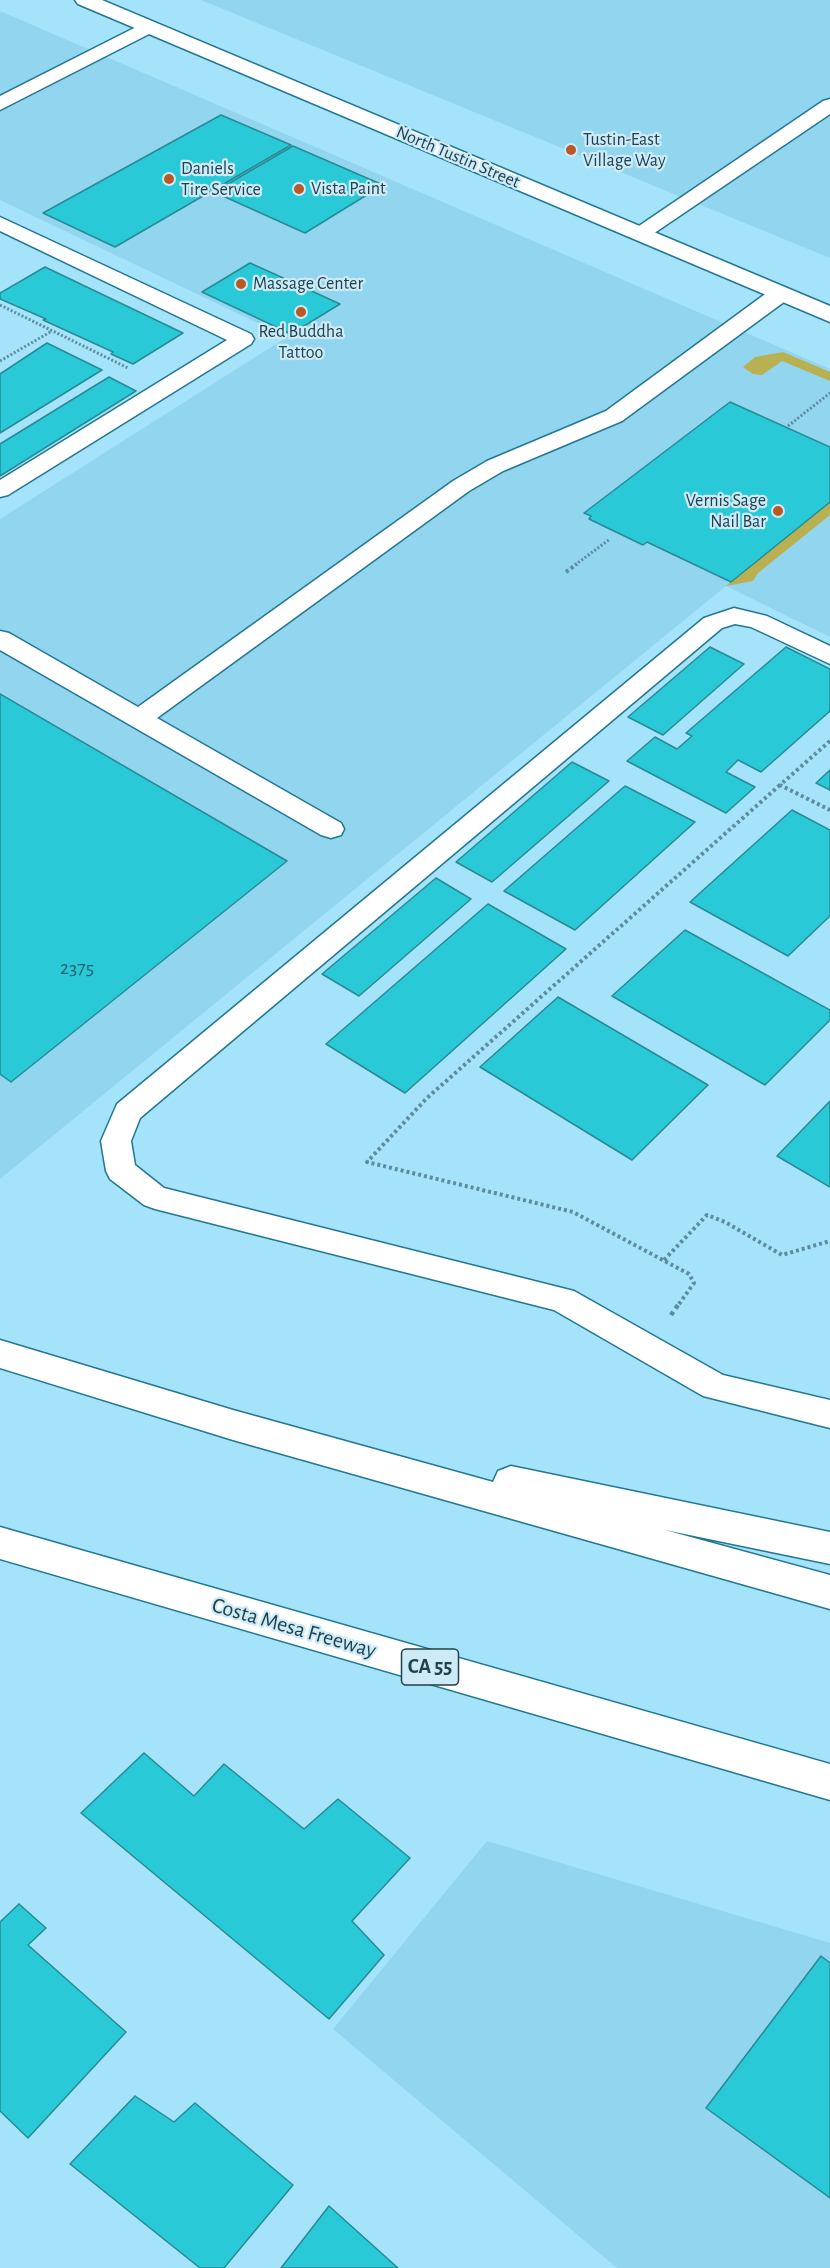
<!DOCTYPE html>
<style>
body{margin:0}
canvas{display:block;background:#a5e3fb}
</style>
<canvas width="830" height="2268"></canvas>
<script>
const ctx = document.querySelector('canvas').getContext('2d');
ctx.lineJoin = 'round';
function paint(path, color) {
  ctx.fillStyle = color;
  ctx.fill(path, 'evenodd');
}
function shape(rows) {
  const path = new Path2D();
  for (const r of rows) {
    path.moveTo(r[0], r[1]);
    for (let i = 2; i < r.length; i += 2) path.lineTo(r[i], r[i + 1]);
  }
  return path;
}
function trace(path, color, width, dash) {
  ctx.strokeStyle = color;
  ctx.lineWidth = width;
  ctx.lineCap = dash ? 'butt' : 'round';
  ctx.setLineDash(dash || []);
  ctx.stroke(path);
}
function drawText(font, color, halo, rows, align = 'center') {
  ctx.font = font + ' "Alegreya Sans",sans-serif';
  ctx.lineWidth = 4.5;
  ctx.setLineDash([]);
  ctx.textBaseline = 'middle';
  ctx.strokeStyle = halo;
  ctx.fillStyle = color;
  for (const [text, x, y, turn = 0] of rows) {
    ctx.save();
    ctx.translate(x, y);
    ctx.rotate((+turn || 0) * Math.PI / 180);
    ctx.textAlign = isNaN(turn) ? turn : align;
    if (halo) ctx.strokeText(text, 0, 0);
    ctx.fillText(text, 0, 0);
    ctx.restore();
  }
}
const built = shape([
 [201,0,830,0,830,258],
 [0,11,830,369,830,637,726,586,0,1179,0,519,287,337,0,200],
 [487,1841,830,1943,830,2268,617,2268,333,2029]
]);
const green = shape([
 [783,352,830,372,830,381,782,361,762,375,753,374,743,367,755,357],
 [830,502,830,515,758,573,753,581,726,586]
]);
const building = shape([
 [221,115,291,145,115,247,43,213,221,115],
 [293,146,383,185,305,233,214,192,293,146],
 [250,263,281,277,340,304,291,334,202,292,250,263],
 [45,267,183,333,133,364,111,354,113,352,43,320,46,319,0,299,0,293,45,267],
 [47,343,102,370,0,433,0,374,47,343],
 [109,377,136,391,0,476,0,444,109,377],
 [730,402,830,447,830,502,731,582,647,542,643,545,589,519,591,516,584,513,730,402],
 [710,647,744,664,663,735,628,717,710,647],
 [786,647,830,669,830,711,761,772,738,760,726,772,755,787,726,813,627,761,655,737,677,749,692,736,686,733,786,647],
 [0,694,287,861,11,1082,0,1074,0,694],
 [572,762,609,781,492,882,456,862,572,762],
 [830,770,830,790,816,783,830,770],
 [625,786,695,822,575,930,504,891,625,786],
 [792,810,830,830,830,916,788,956,690,902,792,810],
 [436,878,471,899,359,996,322,974,436,878],
 [488,904,566,949,405,1093,326,1044,488,904],
 [685,930,830,1010,830,1020,765,1085,612,996,685,930],
 [558,997,708,1085,632,1160,480,1067,558,997],
 [830,1101,830,1187,777,1156,830,1101],
 [144,1753,194,1796,224,1764,304,1829,338,1799,410,1858,352,1921,384,1955,329,2019,81,1813,144,1753],
 [19,1904,46,1928,28,1945,126,2032,28,2138,0,2111,0,1922,19,1904],
 [821,1956,830,1963,830,2198,706,2108,821,1956],
 [135,2096,174,2122,195,2103,293,2185,224,2268,200,2268,70,2164,135,2096],
 [329,2206,398,2268,281,2268,329,2206]
]);
const pathFar2 = shape([
 [0,305,128,368],
 [0,361,52,331],
 [788,426,830,393],
 [575,565,610,539]
]);
const pathFar1 = shape([
 [566,572,577,564],
 [830,741,780,785,830,810],
 [664,1260,707,1215,725,1222,782,1255,830,1241],
 [679,1304,694,1283,689,1274,573,1212,367,1162,427,1098,780,785]
]);
const path = shape([
 [671,1315,680,1302]
]);
const lane = shape([
 [148,21,155,23,157,27,155,31,0,110,0,96,148,21],
 [830,99,830,114,647,238,640,240,633,238,630,234,633,230,823,101,830,99],
 [0,217,251,334,254,339,251,344,8,495,0,497,0,480,227,340,0,231,0,217],
 [780,288,788,289,791,294,788,299,622,421,503,471,469,491,157,718,341,823,344,829,341,835,331,838,321,835,0,650,0,631,9,633,138,707,453,481,487,461,606,411,772,289,780,288],
 [734,608,767,616,830,646,830,664,751,627,735,624,722,628,140,1118,131,1141,135,1165,164,1188,574,1291,723,1375,830,1400,830,1428,703,1396,554,1310,155,1209,144,1205,110,1179,106,1171,101,1141,117,1104,704,618,734,608]
]);
const primary = shape([
 [75,0,102,0,830,306,830,322,78,4,75,0]
]);
const highway = shape([
 [0,1340,233,1410,493,1482,498,1471,511,1466,830,1532,830,1564,665,1530,830,1575,830,1609,233,1440,0,1368,0,1340],
 [0,1527,830,1764,830,1800,0,1559,0,1527]
]);
const markers = [
 [571,150,6,"#bb5625"],
 [169,179,6,"#bb5625"],
 [299,189,6,"#bb5625"],
 [241,284,6,"#bb5625"],
 [301,312,6,"#bb5625"],
 [778,511,6,"#bb5625"]
];
const farPoinames = [
 ["Tustin-East",583,140],
 ["Village Way",583,161],
 ["Daniels",181,169],
 ["Tire Service",181,190],
 ["Vista Paint",311,189],
 ["Massage Center",253,284],
 ["Red Buddha",301,332,"center"],
 ["Tattoo",301,353,"center"],
 ["Vernis Sage",766,501,"right"],
 ["Nail Bar",766,522,"right"]
];
const farStreetnames = [
 ["North Tustin Street",458,157,23]
];
const numberNames = [
 ["2375",77,968]
];
const shields = [
 [430,1667,57]
];
const shieldNames = [
 ["CA 55",430,1667]
];
const streetNames = [
 ["Costa Mesa Freeway",294,1628,16]
];
paint(built, '#91d5ef');
paint(green, '#b9b051');
paint(building, '#29c9d7');
trace(building, '#288b94', 1.5);
trace(lane, '#227792', 3);
trace(primary, '#227792', 3);
trace(highway, '#227792', 3);
trace(pathFar2, '#5e8c9f', 3, [2, 2]);
trace(pathFar1, '#5e8c9f', 4, [3, 3]);
trace(path, '#5e8c9f', 4.5, [4, 4]);
paint(lane, '#fff');
paint(primary, '#fff');
paint(highway, '#fff');
for (const [x, y, r, color] of markers) {
  const dot = new Path2D();
  dot.arc(x, y, r, 0, 2 * Math.PI);
  ctx.fillStyle = color;
  ctx.fill(dot);
  trace(dot, '#cdebf7', 2);
}
drawText('18px', '#1f404d', '#cdebf7', farPoinames, 'left');
drawText('18px', '#1f404d', '#cdebf7', farStreetnames);
drawText('20px', '#226270', null, numberNames);
for (const [x, y, w] of shields) {
  const box = new Path2D();
  box.roundRect(x - w / 2, y - 18, w, 36, 4.5);
  ctx.fillStyle = '#cdebf7';
  ctx.fill(box);
  trace(box, '#1f404d', 1.5);
}
drawText('bold 21px', '#1f404d', null, shieldNames);
drawText('22px', '#1f404d', '#cdebf7', streetNames);
</script>
